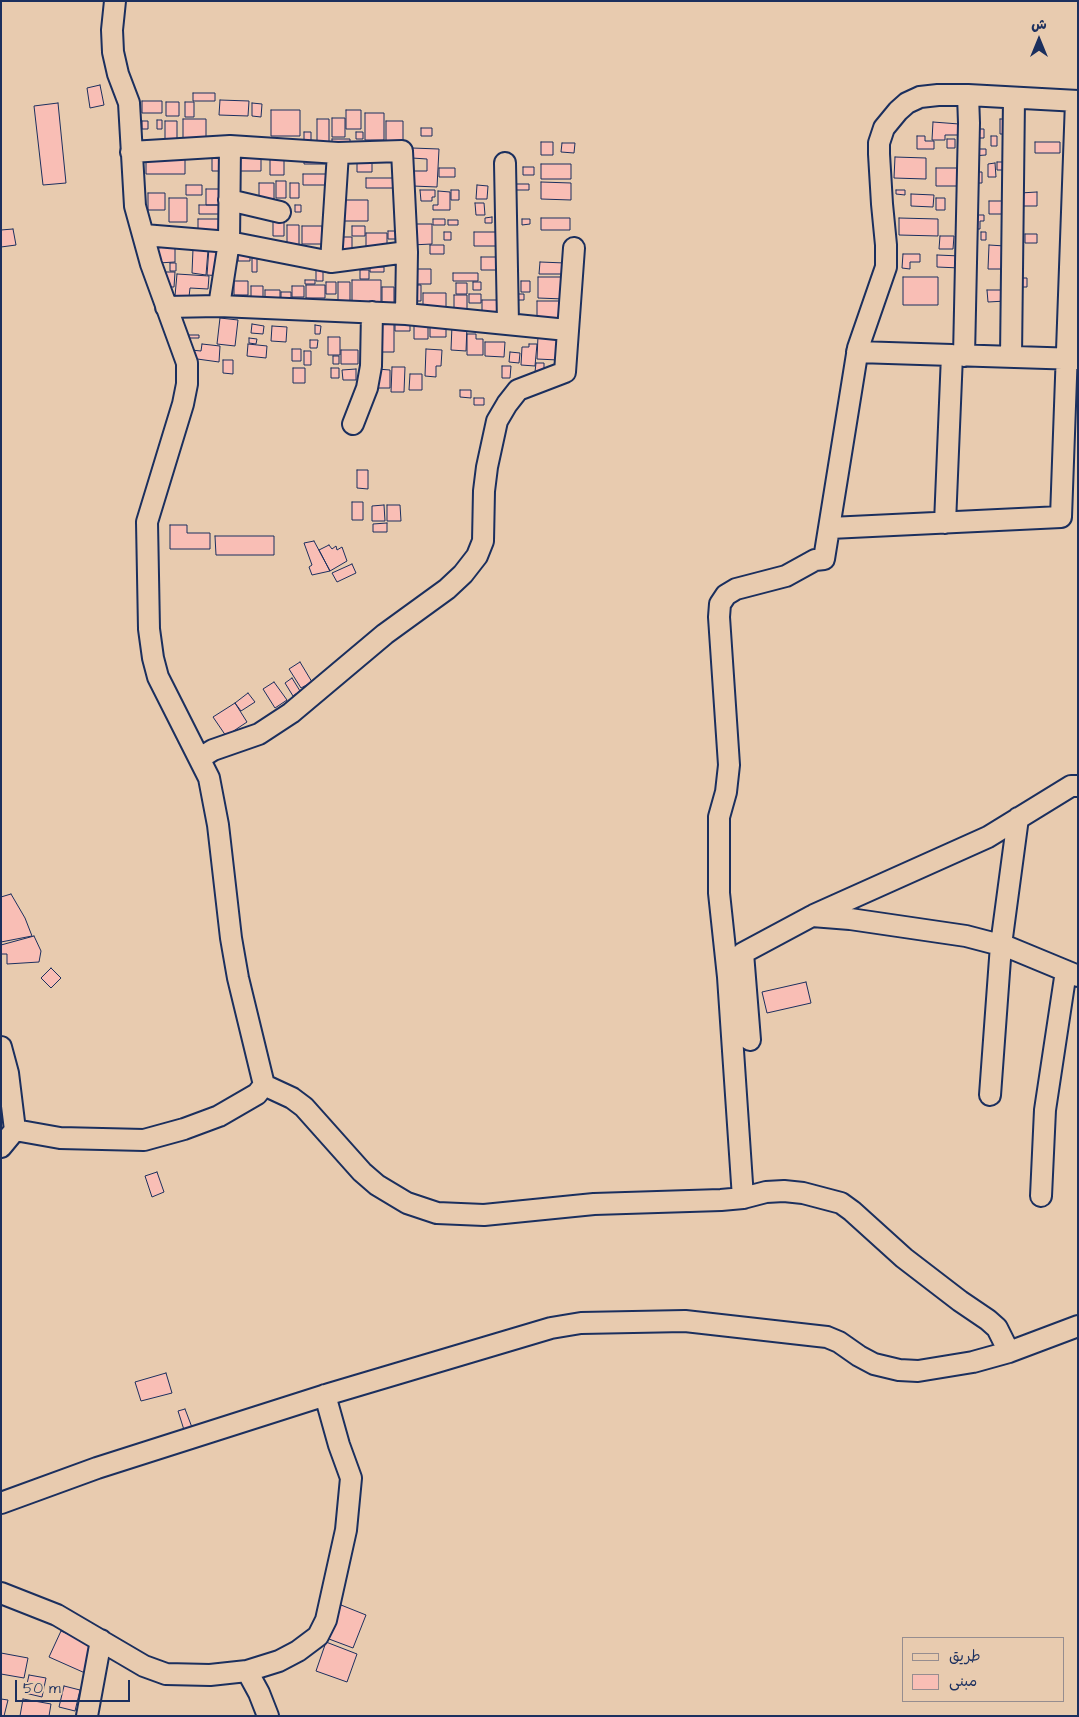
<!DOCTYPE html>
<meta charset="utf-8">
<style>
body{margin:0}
#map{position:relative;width:1079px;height:1717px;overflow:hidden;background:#e8cbaf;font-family:"Architects Daughter","Playpen Sans Arabic",sans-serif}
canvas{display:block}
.frame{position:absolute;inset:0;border:2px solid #1b2f5e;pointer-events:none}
.legend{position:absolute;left:902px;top:1637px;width:162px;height:65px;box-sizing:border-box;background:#e8cbaf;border:1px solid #968d8f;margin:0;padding:6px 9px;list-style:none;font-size:15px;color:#1b2f5e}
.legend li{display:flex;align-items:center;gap:10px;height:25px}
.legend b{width:25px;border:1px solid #968d8f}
.north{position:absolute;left:1014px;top:15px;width:50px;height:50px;-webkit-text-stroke:4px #e8cbaf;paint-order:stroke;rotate:0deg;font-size:14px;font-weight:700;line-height:20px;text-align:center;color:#1b2f5e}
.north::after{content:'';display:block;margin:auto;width:18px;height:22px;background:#1b2f5e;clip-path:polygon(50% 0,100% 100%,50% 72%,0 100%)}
.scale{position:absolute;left:15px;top:1680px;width:115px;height:22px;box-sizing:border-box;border:2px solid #1b2f5e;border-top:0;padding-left:6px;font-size:15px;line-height:18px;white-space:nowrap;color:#1b2f5e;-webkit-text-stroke:4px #e8cbaf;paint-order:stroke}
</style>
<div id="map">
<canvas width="1079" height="1717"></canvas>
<div class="frame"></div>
<ul class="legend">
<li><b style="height:6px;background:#e8cbaf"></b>طريق</li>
<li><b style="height:14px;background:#f9beb5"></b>مبنى</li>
</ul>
<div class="north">ش</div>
<div class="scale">50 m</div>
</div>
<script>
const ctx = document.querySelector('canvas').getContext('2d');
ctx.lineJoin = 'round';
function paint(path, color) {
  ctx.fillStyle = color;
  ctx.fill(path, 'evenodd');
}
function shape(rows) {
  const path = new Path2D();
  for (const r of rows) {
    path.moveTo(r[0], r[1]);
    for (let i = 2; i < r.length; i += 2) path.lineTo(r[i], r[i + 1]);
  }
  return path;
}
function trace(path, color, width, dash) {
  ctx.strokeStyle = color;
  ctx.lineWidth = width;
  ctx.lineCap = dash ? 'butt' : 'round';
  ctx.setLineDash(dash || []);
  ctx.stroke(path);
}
const building = shape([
 [100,85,104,105,90,108,87,88,100,85],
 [193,93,215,93,215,101,193,101,193,93],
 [220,100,249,101,248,116,219,115,220,100],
 [142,101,162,101,162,113,142,113,142,101],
 [166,102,179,102,179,116,166,116,166,102],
 [185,102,194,102,194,117,185,117,185,102],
 [58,103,66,183,43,185,34,106,58,103],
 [252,103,262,104,261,117,252,116,252,103],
 [271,110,300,110,300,136,271,136,271,110],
 [346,110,361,110,361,129,346,129,346,110],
 [365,113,384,113,384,140,365,140,365,113],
 [332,118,345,118,345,137,332,137,332,118],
 [183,119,206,119,206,140,183,140,183,119],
 [317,119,329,119,329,145,317,145,317,119],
 [1000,119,1006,119,1007,134,1000,134,1000,119],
 [157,120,162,120,162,129,157,129,157,120],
 [142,121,148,121,148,129,142,129,142,121],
 [165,121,177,121,177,143,165,143,165,121],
 [386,121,403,121,403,145,386,145,386,121],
 [933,122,959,124,958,135,945,135,945,140,932,140,933,122],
 [421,128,432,128,432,136,421,136,421,128],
 [972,129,984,129,984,138,972,138,972,129],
 [304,132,311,132,311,141,304,141,304,132],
 [356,132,363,132,363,139,356,139,356,132],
 [917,136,925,136,925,141,934,141,934,149,917,149,917,136],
 [991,136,997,136,997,146,991,146,991,136],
 [332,139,350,139,350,149,332,149,332,139],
 [947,139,955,139,955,148,947,148,947,139],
 [541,142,553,142,553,155,541,155,541,142],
 [1035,142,1060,142,1060,153,1035,153,1035,142],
 [562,143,575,143,574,153,561,152,562,143],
 [412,148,439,149,437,187,413,186,414,171,427,171,427,159,412,158,412,148],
 [970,149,986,149,986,155,971,156,970,149],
 [238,150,261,150,261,171,238,171,238,150],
 [270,154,284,154,284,175,270,175,270,154],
 [212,155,222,155,222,171,212,171,212,155],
 [357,155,372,155,372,172,357,172,357,155],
 [895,157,926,158,926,179,894,178,895,157],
 [304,158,325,158,325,164,304,164,304,158],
 [146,159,185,159,185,174,146,174,146,159],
 [997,162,1006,162,1006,170,997,170,997,162],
 [995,163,996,177,988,177,988,164,995,163],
 [541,164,571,164,571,179,541,179,541,164],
 [523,167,534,167,534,175,523,175,523,167],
 [439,168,455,168,455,177,439,177,439,168],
 [936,168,960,168,960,186,936,186,936,168],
 [973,172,982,172,982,183,973,183,973,172],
 [303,174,326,174,326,185,303,185,303,174],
 [366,178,395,178,395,188,366,188,366,178],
 [276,181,286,181,286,198,276,198,276,181],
 [541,182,571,183,571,200,541,199,541,182],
 [259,183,274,183,274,199,259,199,259,183],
 [290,183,299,183,299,198,290,198,290,183],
 [516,184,529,184,529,190,515,190,516,184],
 [186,185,202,185,202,195,186,195,186,185],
 [477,185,488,186,487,199,476,199,477,185],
 [206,189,223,189,223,205,206,205,206,189],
 [420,190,435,190,435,197,432,197,432,201,421,201,420,190],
 [451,190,459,190,459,200,451,200,451,190],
 [896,190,905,190,905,195,896,194,896,190],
 [438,191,450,192,450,210,433,210,433,205,438,205,438,191],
 [1037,192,1037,206,1020,206,1020,193,1037,192],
 [148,193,165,193,165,210,148,210,148,193],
 [911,194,934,195,933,207,911,206,911,194],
 [169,198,187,198,187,222,169,222,169,198],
 [936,198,945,198,945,210,936,210,936,198],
 [338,200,368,200,368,221,338,221,338,200],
 [989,201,1005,201,1005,214,989,214,989,201],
 [475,203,484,203,485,215,476,215,475,203],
 [199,205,221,205,221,214,199,214,199,205],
 [295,205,301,205,301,212,295,212,295,205],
 [973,215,984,215,984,221,980,221,980,229,973,229,973,215],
 [492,217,492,223,485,223,485,218,492,217],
 [541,218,570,218,570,230,541,230,541,218],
 [899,218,938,219,938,236,899,235,899,218],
 [198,219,223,219,223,235,198,235,198,219],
 [433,219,445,219,445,225,433,225,433,219],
 [522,219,530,219,530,224,522,225,522,219],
 [273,220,284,220,284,236,273,236,273,220],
 [448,220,458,220,458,225,448,225,448,220],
 [411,224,432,224,432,244,411,245,411,224],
 [287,225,299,225,299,245,287,245,287,225],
 [302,226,322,226,322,244,302,244,302,226],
 [352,226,365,226,365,236,352,236,352,226],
 [13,229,16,245,1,247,1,230,13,229],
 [388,231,399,231,399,239,388,239,388,231],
 [444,232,451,232,451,240,444,240,444,232],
 [474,232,499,232,499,246,474,246,474,232],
 [981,232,986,232,986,240,981,240,981,232],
 [366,233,387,233,387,250,366,250,366,233],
 [1025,234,1037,234,1037,243,1025,243,1025,234],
 [940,236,954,236,953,249,939,249,940,236],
 [337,237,352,237,352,252,337,252,337,237],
 [430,245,444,245,444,254,430,254,430,245],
 [989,245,1005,246,1004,269,988,269,989,245],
 [157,247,175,247,175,262,158,263,157,247],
 [209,248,224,249,222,276,207,275,209,248],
 [193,249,208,250,206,275,192,273,193,249],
 [238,253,250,253,250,261,238,261,238,253],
 [903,254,920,254,920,262,910,262,910,269,902,268,903,254],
 [937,255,960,256,960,268,937,267,937,255],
 [481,257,500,257,500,270,481,270,481,257],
 [252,258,257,258,257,272,252,272,252,258],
 [540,262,565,263,565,274,539,274,540,262],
 [170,263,176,263,176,271,170,271,170,263],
 [370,267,384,267,384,272,370,272,370,267],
 [415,269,431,269,431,284,415,284,415,269],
 [316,270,323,270,323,281,316,281,316,270],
 [360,270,369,270,369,279,360,279,360,270],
 [163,272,175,272,174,287,162,287,163,272],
 [453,273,478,273,478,281,453,281,453,273],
 [177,274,209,276,208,289,190,288,189,297,175,296,177,274],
 [538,277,565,277,564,299,538,298,538,277],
 [903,277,938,277,938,305,903,305,903,277],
 [1014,278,1027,278,1027,287,1015,287,1014,278],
 [305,280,315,280,315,284,305,284,305,280],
 [352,280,381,280,381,303,352,303,352,280],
 [234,281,248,281,248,295,234,295,234,281],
 [521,281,530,281,530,292,521,292,521,281],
 [326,282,336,282,336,294,326,294,326,282],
 [338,282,350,282,350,304,338,304,338,282],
 [473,282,481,282,481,290,473,290,473,282],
 [456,283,467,283,467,294,456,294,456,283],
 [306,285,325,285,325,298,306,298,306,285],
 [413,285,421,285,421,301,413,301,413,285],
 [251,286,263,286,263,298,251,298,251,286],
 [292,286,304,286,304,297,292,297,292,286],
 [382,287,394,287,394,311,382,311,382,287],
 [265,290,280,290,280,305,265,305,265,290],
 [987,290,1006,290,1006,301,988,302,987,290],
 [281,292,291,292,291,300,281,300,281,292],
 [423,293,446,293,446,310,423,310,423,293],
 [469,294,481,294,481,303,469,303,469,294],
 [517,294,524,294,524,300,517,300,517,294],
 [454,295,467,295,467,311,454,311,454,295],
 [482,300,500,300,500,313,482,313,482,300],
 [537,301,560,301,559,323,537,323,537,301],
 [380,315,394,315,394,352,379,352,380,315],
 [395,317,410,317,410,331,395,331,395,317],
 [220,318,238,320,235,346,217,344,220,318],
 [414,321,428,321,428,339,414,339,414,321],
 [430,323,446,323,446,337,430,337,430,323],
 [252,324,264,326,263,334,251,333,252,324],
 [315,325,321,326,320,334,315,334,315,325],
 [452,325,467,326,466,351,451,350,452,325],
 [272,326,287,327,286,342,271,341,272,326],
 [467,334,476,334,476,339,483,339,483,355,467,355,467,334],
 [187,335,199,335,199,338,187,338,187,335],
 [538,336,559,337,558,360,537,359,538,336],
 [328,337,340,337,340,355,328,355,328,337],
 [249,338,257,339,256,344,249,343,249,338],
 [310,340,318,340,317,348,310,348,310,340],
 [485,342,505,342,504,357,485,356,485,342],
 [202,344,220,346,219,362,190,358,191,350,201,351,202,344],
 [248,344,267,346,266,358,247,356,248,344],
 [529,344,537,344,535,366,521,365,522,347,529,347,529,344],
 [292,349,301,349,301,361,292,361,292,349],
 [426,349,442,350,441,366,436,366,436,377,425,376,426,349],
 [341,350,358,350,358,364,341,364,341,350],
 [304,351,311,351,311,365,304,365,304,351],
 [510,352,520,353,519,363,509,362,510,352],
 [333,356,339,356,339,364,333,364,333,356],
 [223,360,233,360,233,374,223,373,223,360],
 [536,363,544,363,544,373,535,372,536,363],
 [502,366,511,366,510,378,502,378,502,366],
 [392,367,405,367,404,392,391,392,392,367],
 [293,368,305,368,305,383,293,383,293,368],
 [331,368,339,368,339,378,331,378,331,368],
 [356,369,356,380,343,380,342,370,356,369],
 [377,369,390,370,390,388,377,388,377,369],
 [410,374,422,374,422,390,409,390,410,374],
 [460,390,471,390,471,398,460,397,460,390],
 [474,398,484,398,484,405,474,405,474,398],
 [357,470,368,470,368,489,357,488,357,470],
 [352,502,363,502,363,520,352,520,352,502],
 [384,505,385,521,372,521,372,506,384,505],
 [387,505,400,505,401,521,387,521,387,505],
 [387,523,387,532,373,532,373,524,387,523],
 [170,525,187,525,187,533,210,533,210,549,170,549,170,525],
 [215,536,274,536,274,555,216,555,215,536],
 [314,541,330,571,312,575,309,567,312,565,304,543,314,541],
 [329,545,332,549,336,546,337,550,342,547,347,561,330,571,319,550,329,545],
 [352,564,356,573,337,582,332,573,352,564],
 [300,662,312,682,301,688,289,669,300,662],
 [292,678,300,691,293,696,285,683,292,678],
 [274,682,287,700,275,708,263,689,274,682],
 [248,693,255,702,241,711,235,703,248,693],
 [235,703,247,722,226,736,213,717,235,703],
 [11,894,25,918,32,936,1,942,1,897,11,894],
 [34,936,41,951,39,962,7,964,7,954,1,954,1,945,34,936],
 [51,968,61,978,51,988,41,978,51,968],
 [806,982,811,1003,767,1013,762,992,806,982],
 [157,1172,164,1192,152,1197,145,1176,157,1172],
 [166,1373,172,1393,141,1401,135,1382,166,1373],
 [185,1409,193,1430,185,1433,178,1411,185,1409],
 [341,1605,366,1615,353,1648,329,1639,341,1605],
 [61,1631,96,1647,85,1673,49,1657,61,1631],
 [326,1642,357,1654,347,1682,316,1671,326,1642],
 [1,1653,28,1658,24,1678,1,1674,1,1653],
 [29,1675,46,1678,42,1697,25,1693,29,1675],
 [64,1686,80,1690,75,1711,59,1707,64,1686],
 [1,1699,8,1700,4,1716,1,1716,1,1699],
 [23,1699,51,1704,49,1716,20,1716,23,1699]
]);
const minor = shape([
 [131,152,230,146,338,153,402,151,407,252,406,314],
 [505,163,508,323],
 [229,200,280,212],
 [144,235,229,242,331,262,407,252],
 [331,262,338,153],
 [219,306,229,242,230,146],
 [166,307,219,306,406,314,567,330],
 [857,352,1078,359],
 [964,356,969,123,968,95],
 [1011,357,1014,99],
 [353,424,367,388,371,366,372,312],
 [945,523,952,355],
 [830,528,1061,517,1076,101],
 [200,758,213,750,259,734,291,713,385,634,447,589,463,574,477,556,483,541,484,491,487,467,497,421,507,404,518,390,565,372,574,248],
 [814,915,988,837,1071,786,1078,786],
 [750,1040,743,953,812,916,850,919,966,936,1008,947,1078,976],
 [1,1047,8,1073,15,1130,1,1147],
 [264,1085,292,1098,304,1107,362,1172,377,1185,407,1203,437,1213,484,1215,594,1204,721,1200,743,1198,766,1192,784,1191,803,1193,841,1203,852,1211,904,1258,960,1301,988,1320,997,1328,1009,1352],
 [990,1095,1001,945,1018,818],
 [15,1130,60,1138,144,1140,184,1129,219,1116,257,1094,264,1085,238,978,231,938,218,825,209,778,158,677,153,658,149,629,147,522,183,404,187,384,187,363,151,264,135,206,129,103,118,74,113,52,112,30,115,1],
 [1041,1196,1045,1110,1066,971],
 [743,1198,728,977,719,893,719,817,726,792,729,765,719,617,720,604,726,595,736,589,786,576,815,560,824,559,858,348,886,267,886,245,882,204,879,154,879,143,884,128,898,111,907,103,920,97,938,95,968,95,1078,101],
 [1,1503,97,1468,329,1394,551,1328,581,1323,685,1321,818,1336,827,1337,839,1342,859,1356,874,1364,899,1370,918,1371,973,1362,1009,1352,1078,1326],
 [1,1593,57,1615,144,1666,166,1674,210,1675,247,1671,279,1661,298,1651,318,1636,326,1620,346,1530,351,1478,339,1445,325,1395],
 [247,1671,259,1693,268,1716],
 [87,1716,101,1640]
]);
paint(building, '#f9beb5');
trace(building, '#1b2f5e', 1);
trace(minor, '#1b2f5e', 24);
trace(minor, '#e8cbaf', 20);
</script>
